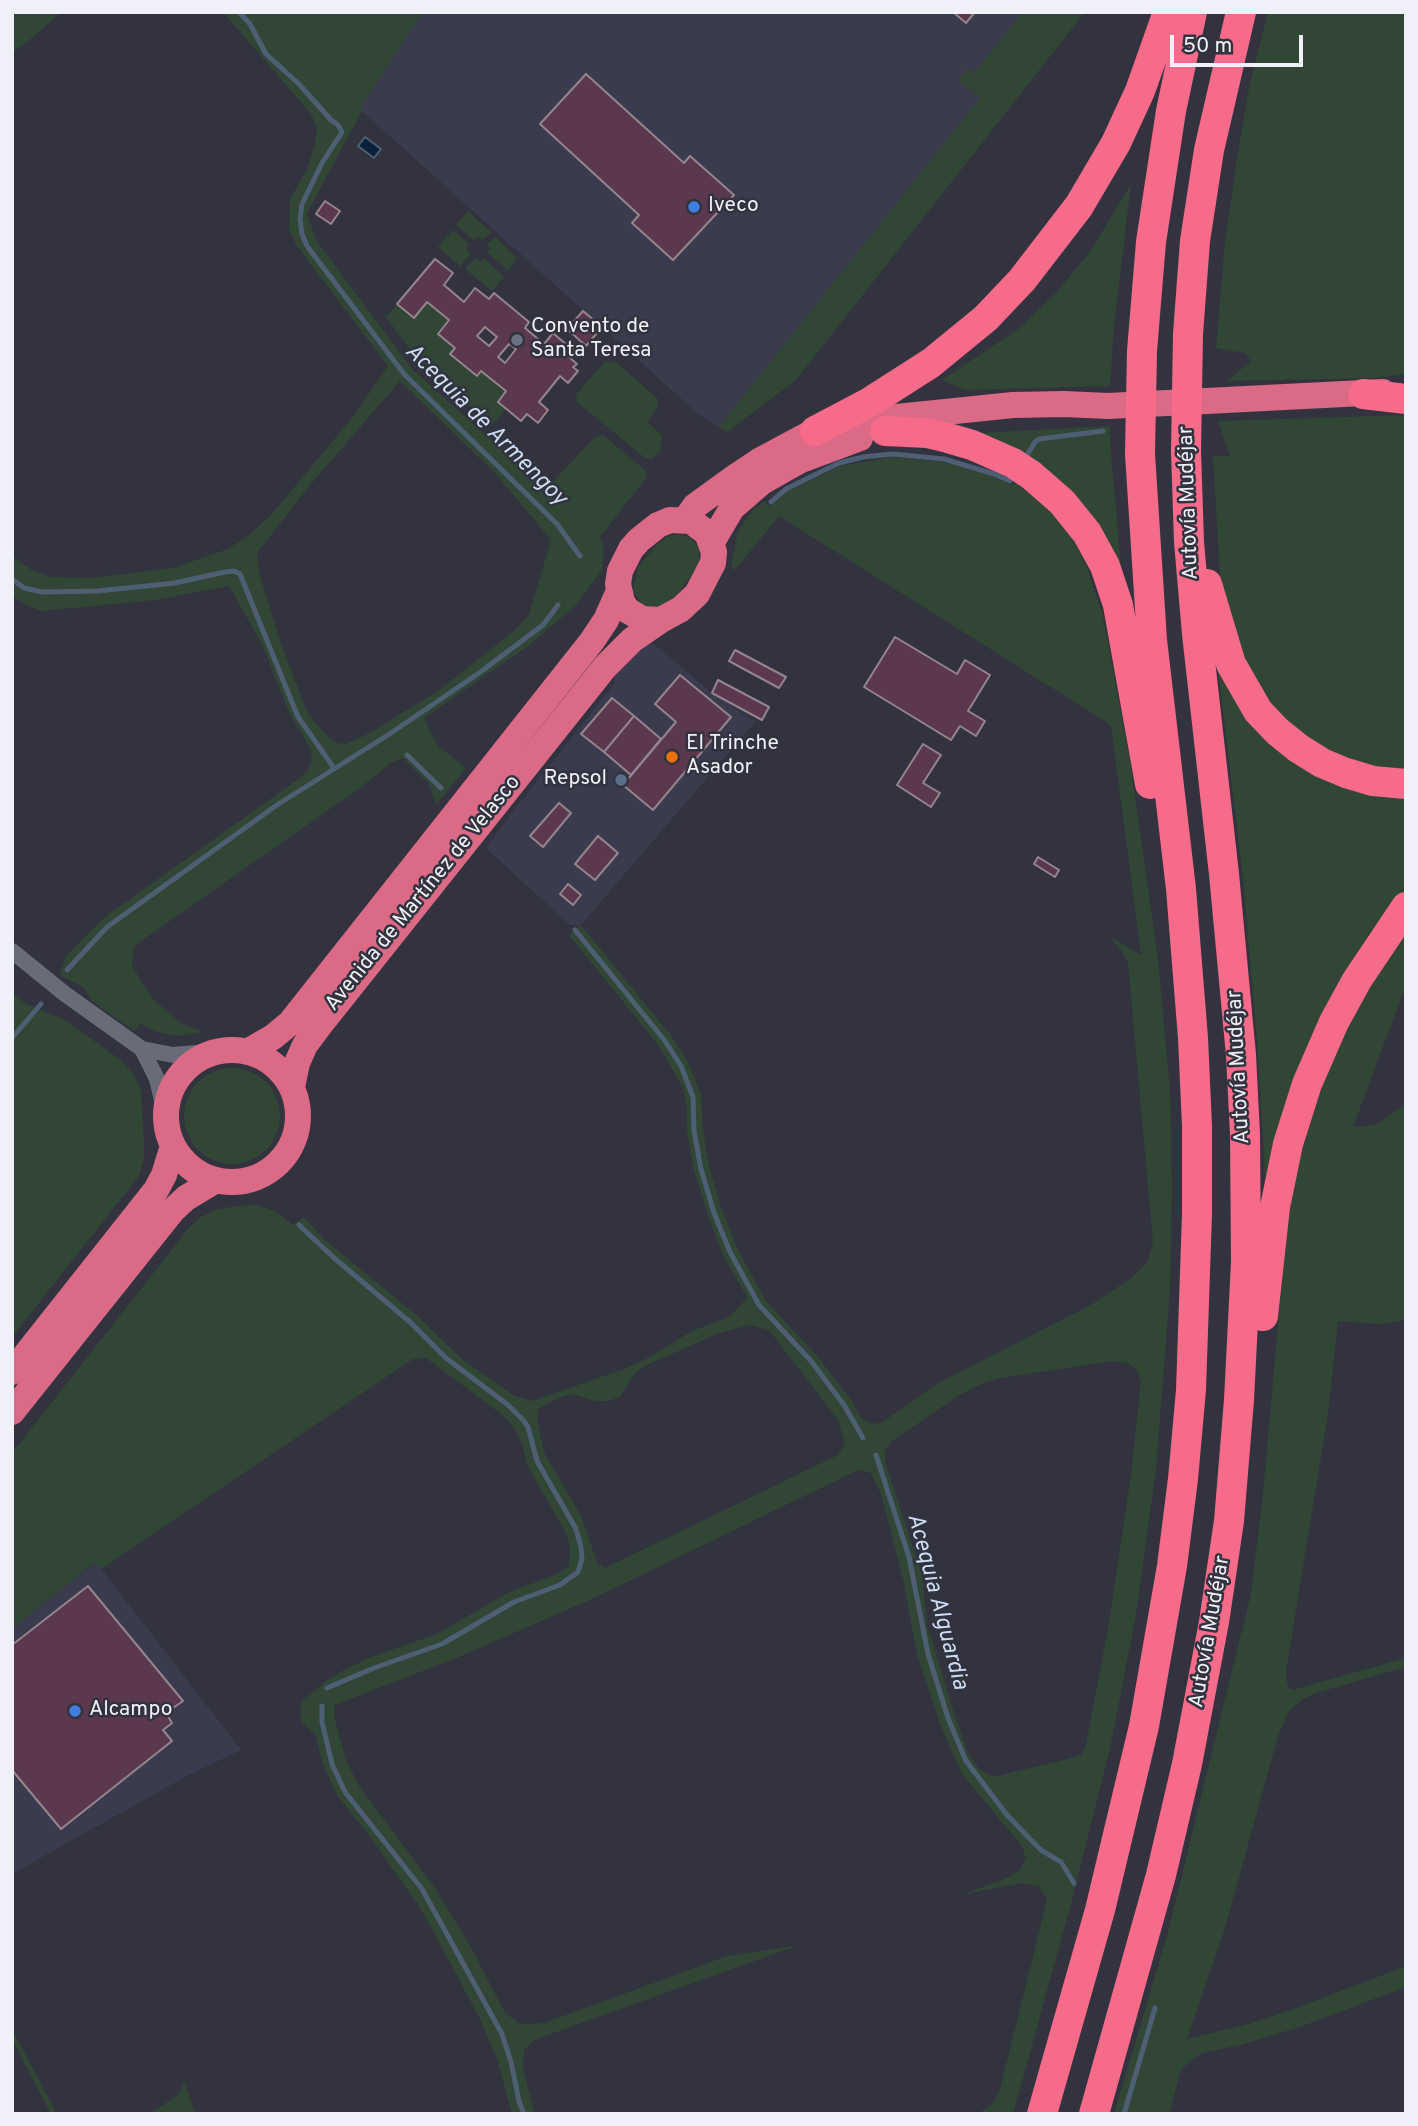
<!DOCTYPE html>
<meta charset="utf-8">
<style>
body{margin:0}
#map{position:relative;width:1418px;height:2126px;overflow:hidden;background:#32333f;font-family:Overpass,sans-serif}
canvas{display:block}
.frame{position:absolute;inset:0;border:14px solid #eff0f8;pointer-events:none}
.scale{position:absolute;left:1170px;top:35px;width:133px;height:32px;box-sizing:border-box;border:4px solid #eff0f8;border-top:0;padding-left:9px;font-size:21px;line-height:24px;white-space:nowrap;color:#eff0f8;-webkit-text-stroke:5px #32333f;paint-order:stroke}
</style>
<div id="map">
<canvas width="1418" height="2126"></canvas>
<div class="frame"></div>
<div class="scale">50 m</div>
</div>
<script>
const ctx = document.querySelector('canvas').getContext('2d');
ctx.lineJoin = 'round';
function paint(path, color) {
  ctx.fillStyle = color;
  ctx.fill(path, 'evenodd');
}
function shape(rows) {
  const path = new Path2D();
  for (const r of rows) {
    if (r.length === 3) {
      path.moveTo(r[0] + r[2], r[1]);
      path.arc(r[0], r[1], r[2], 0, 2 * Math.PI);
      continue;
    }
    path.moveTo(r[0], r[1]);
    for (let i = 2; i < r.length; i += 2) path.lineTo(r[i], r[i + 1]);
  }
  return path;
}
function trace(path, color, width, dash) {
  ctx.strokeStyle = color;
  ctx.lineWidth = width;
  ctx.lineCap = dash ? 'butt' : 'round';
  ctx.setLineDash(dash || []);
  ctx.stroke(path);
}
function drawText(font, color, halo, rows, align = 'center') {
  ctx.font = font + ' Overpass,sans-serif';
  ctx.lineWidth = 5;
  ctx.setLineDash([]);
  ctx.textBaseline = 'middle';
  ctx.strokeStyle = halo;
  ctx.fillStyle = color;
  for (const [text, x, y, turn = 0] of rows) {
    ctx.save();
    ctx.translate(x, y);
    ctx.rotate((+turn || 0) * Math.PI / 180);
    ctx.textAlign = isNaN(turn) ? turn : align;
    if (halo) ctx.strokeText(text, 0, 0);
    ctx.fillText(text, 0, 0);
    ctx.restore();
  }
}
const built = shape([
 [423,12,1023,12,974,73,958,80,980,98,719,427,697,413,362,111,362,105],
 [649,643,655,645,712,693,755,722,581,925,570,925,486,848,514,810,614,684,615,672],
 [96,1562,241,1750,185,1777,12,1874,12,1629]
]);
const green = shape([
 [12,12,62,12,27,42,12,52],
 [223,12,423,12,362,105,362,111,307,213,316,240,412,369,546,489,595,437,603,435,646,471,647,477,600,537,604,549,602,570,575,606,528,646,424,718,437,745,466,768,436,805,429,784,403,758,392,762,360,788,134,946,132,966,153,999,182,1024,204,1032,177,1036,154,1031,140,1023,134,1031,91,1000,84,988,60,975,66,956,106,916,297,780,308,770,312,758,310,748,289,712,262,644,229,586,155,600,42,611,24,604,12,596,12,556,30,569,51,577,91,578,173,568,228,549,249,535,271,515,351,419,388,366,297,246,289,230,290,199,307,169,315,144,317,128,311,114],
 [400,381,495,473,551,540,529,615,515,630,438,691,366,735,346,744,337,743,327,736,308,714,280,641,259,573,257,553,310,485],
 [1023,12,1085,12,796,380,727,432,719,427,980,98,958,80,968,69,974,73],
 [1268,12,1406,12,1406,374,1376,378,1227,381,1251,361,1245,353,1216,348,1225,242,1238,152,1250,83],
 [1131,184,1114,325,1110,386,965,390,942,380,1017,330,1057,292,1091,250],
 [468,211,491,232,482,240,478,236,474,240,456,225],
 [453,230,469,244,466,249,471,254,460,266,438,247],
 [495,237,517,258,508,271,487,253,491,249,487,245],
 [475,258,481,262,484,258,504,277,492,291,465,269],
 [427,302,449,320,455,348,450,354,477,376,481,371,506,391,498,402,506,409,491,426,419,362,386,317,397,304,414,317],
 [605,361,617,363,658,399,657,408,647,422,662,435,660,452,652,459,645,458,577,402,576,395],
 [1406,415,1406,774,1350,762,1305,738,1268,702,1243,657,1227,611,1220,577,1213,456,1230,456,1218,421],
 [1110,426,1111,452,1122,579,978,433],
 [893,457,943,462,994,476,1011,485,1016,483,1056,516,1073,539,1087,568,1103,616,1130,761,1158,959,1170,1090,1172,1189,1170,1290,1156,1469,1136,1615,1110,1748,1071,1904,1013,2114,978,2114,992,2104,1000,2090,1047,1900,1039,1886,1021,1883,960,1895,1005,1879,1020,1870,1026,1858,1022,1846,962,1774,940,1724,917,1655,903,1579,881,1494,871,1473,858,1470,592,1599,454,1659,334,1705,335,1720,346,1760,359,1786,435,1888,471,1947,505,2013,520,2024,544,2023,727,1956,799,1945,534,2040,524,2050,523,2069,535,2114,512,2114,497,2059,480,2019,424,1914,372,1839,337,1795,322,1762,316,1735,301,1721,301,1702,326,1681,344,1670,371,1657,437,1634,509,1592,555,1575,569,1566,570,1549,566,1533,527,1465,522,1444,514,1427,501,1414,426,1358,413,1359,101,1569,95,1562,12,1629,12,1453,188,1229,201,1217,216,1210,235,1206,257,1205,275,1211,293,1225,304,1217,325,1240,420,1318,462,1359,513,1395,532,1401,627,1368,648,1358,692,1331,728,1317,740,1306,747,1297,723,1255,708,1215,694,1171,687,1131,687,1108,683,1088,659,1046,569,935,581,925,672,1037,688,1062,701,1095,703,1130,709,1167,722,1210,737,1248,766,1301,817,1356,851,1400,862,1419,873,1424,883,1422,938,1383,1089,1306,1130,1279,1147,1263,1153,1242,1128,963,1122,951,1109,936,1141,955,1111,725,779,516,735,570,731,567,738,531,752,511,764,501,770,507,788,491,840,466],
 [750,1325,769,1330,838,1420,845,1444,838,1455,605,1568,597,1563,582,1518,544,1452,538,1425,538,1409,558,1398,573,1394,595,1401,608,1401,620,1397,635,1373,647,1365,719,1333],
 [1112,1361,1128,1363,1136,1369,1141,1381,1131,1474,1109,1623,1086,1745,1082,1754,1072,1758,993,1777,979,1769,968,1753,955,1716,927,1625,922,1575,885,1462,885,1451,892,1441,961,1394,983,1383,1001,1378],
 [680,534,691,538,699,548,699,560,695,570,679,592,666,604,652,607,642,604,633,591,638,567,657,544,669,536],
 [1217,662,1234,694,1406,796,1406,890,1369,934,1318,1031,1266,1191,1257,1040,1242,869],
 [1406,930,1406,985,1353,1127,1375,1125,1406,1104,1406,1320,1381,1324,1338,1321,1328,1414,1286,1671,1287,1684,1292,1690,1406,1658,1406,1667,1316,1693,1303,1699,1289,1711,1278,1736,1225,1928,1187,2039,1249,2024,1291,2010,1406,1966,1406,1987,1300,2027,1244,2044,1203,2053,1189,2062,1181,2070,1169,2114,1114,2114,1167,1936,1251,1593,1263,1494,1288,1211,1298,1165,1315,1106,1338,1046,1363,993],
 [12,993,26,1004,65,1020,122,1061,135,1076,141,1090,144,1143,144,1158,139,1176,12,1337],
 [232,1116,48],
 [12,2030,22,2048,57,2114,51,2114,12,2039],
 [184,2080,195,2114,149,2114,175,2097,181,2091]
]);
const water = shape([
 [365,137,381,149,374,158,358,146,365,137]
]);
const stream = shape([
 [239,12,250,24,266,54,299,84,331,120,338,125,342,132,322,163,302,204,300,219,302,234,307,246,404,374,557,524,580,556],
 [1027,455,1035,442,1039,439,1103,431],
 [771,502,786,489,839,463,863,457,893,454,944,459,994,474,1010,481],
 [12,579,24,588,42,592,98,591,175,583,225,572,234,571,240,574,298,717,334,768],
 [407,755,441,788],
 [575,930,665,1041,681,1066,693,1097,694,1131,701,1169,714,1213,730,1252,759,1305,811,1361,844,1405,863,1438],
 [67,970,107,927,277,805,391,733,479,673,543,625,558,605],
 [12,1038,41,1004],
 [299,1225,333,1257,411,1323,446,1358,508,1405,523,1420,528,1427,537,1461,576,1529,581,1547,582,1559,578,1572,560,1585,514,1602,442,1644,374,1668,327,1688],
 [876,1455,909,1557,928,1654,948,1718,966,1761,1007,1815,1031,1840,1041,1850,1061,1862,1074,1883],
 [322,1706,322,1722,332,1764,345,1792,422,1889,502,2034,511,2062,519,2101,524,2114],
 [1124,2114,1155,2008]
]);
const building = shape([
 [953,12,975,12,966,23,953,12],
 [586,74,684,163,690,156,734,195,673,260,632,223,639,215,540,124,586,74],
 [325,201,340,211,331,224,316,214,325,201],
 [435,259,453,273,444,285,464,302,475,288,489,299,494,293,529,322,525,328,544,344,553,333,574,351,569,357,577,364,573,367,578,371,568,383,560,376,539,402,548,410,538,423,527,414,521,421,498,402,506,391,481,371,477,376,450,354,455,348,438,334,449,320,427,302,414,318,397,304,435,259],
 [485,327,497,337,489,346,477,336,485,327],
 [509,344,516,349,505,363,498,357,509,344],
 [583,311,602,327,586,346,567,329,583,311],
 [895,637,957,674,965,660,990,675,968,711,985,721,976,736,960,726,951,740,864,687,895,637],
 [735,650,786,677,779,688,729,661,735,650],
 [680,675,731,717,653,810,623,785,676,722,655,704,680,675],
 [718,680,769,707,762,720,712,693,718,680],
 [612,698,634,716,604,752,581,734,612,698],
 [634,716,661,739,631,775,604,752,634,716],
 [923,744,941,755,923,783,940,793,931,807,897,785,923,744],
 [559,803,571,813,543,847,530,836,559,803],
 [598,836,618,853,595,880,575,864,598,836],
 [1038,857,1059,870,1055,877,1034,864,1038,857],
 [568,884,581,895,573,905,560,894,568,884],
 [88,1586,183,1701,166,1713,172,1723,163,1730,172,1741,61,1829,12,1770,12,1645,88,1586]
]);
const minor = shape([
 [12,951,65,994,142,1049,173,1055,221,1051],
 [142,1049,157,1079,165,1113]
]);
const trunk = shape([
 [670,520,691,521,707,533,714,552,713,563,697,594,681,609,661,620,642,619,627,610,622,602,618,584,620,571,631,549,639,540,658,525,670,520],
 [685,520,695,506,735,477,759,461,815,431,842,430,887,418,1013,405,1064,404,1108,406,1383,392],
 [712,542,732,508,762,482,801,460,860,438],
 [232,1116,66],
 [247,1052,273,1037,290,1023,592,641,606,620,618,593],
 [292,1087,297,1063,305,1045,320,1025,605,667,632,640,661,620],
 [12,1372,156,1190,164,1175,173,1146],
 [12,1412,173,1210,186,1198,216,1180]
]);
const motorway = shape([
 [1363,394,1406,399],
 [815,431,870,402,931,363,986,318,1022,280,1079,206,1116,143,1140,91,1168,12],
 [885,431,927,433,948,438,972,445,1013,463,1031,475,1062,502,1087,533,1105,566,1118,605,1150,784],
 [1207,584,1231,664,1258,711,1277,731,1298,748,1322,763,1346,773,1373,781,1406,784],
 [1263,1316,1275,1207,1288,1144,1307,1084,1334,1022,1357,980,1406,907],
 [1042,2114,1100,1910,1144,1726,1172,1566,1183,1479,1191,1390,1197,1214,1197,1126,1193,1038,1181,889,1152,640,1140,454,1142,351,1151,242,1171,111,1192,12],
 [1094,2114,1161,1875,1187,1764,1214,1622,1229,1521,1239,1400,1246,1262,1245,1134,1241,1055,1224,874,1197,634,1189,542,1186,451,1188,334,1195,241,1209,150,1241,12]
]);
const markers = [
 [694,207,7,"#3f7fe0"],
 [517,340,7,"#6b7280"],
 [672,757,7,"#e8710a"],
 [621,780,7,"#5c6f8a"],
 [75,1711,7,"#3f7fe0"]
];
const poiNames = [
 ["Iveco",708,207],
 ["Convento de",531,328],
 ["Santa Teresa",531,352],
 ["El Trinche",686,745],
 ["Asador",686,769],
 ["Repsol",607,780,"right"],
 ["Alcampo",89,1711]
];
const streetNames = [
 ["Autovía Mudéjar",1190,503,-92],
 ["Avenida de Martínez de Velasco",424,894,-51],
 ["Autovía Mudéjar",1240,1067,-93],
 ["Autovía Mudéjar",1211,1632,-80]
];
const waterNames = [
 ["Acequia de Armengoy",485,426,45],
 ["Acequia Alguardia",936,1602,75]
];
paint(built, '#3a3c4e');
paint(green, '#314635');
paint(water, '#09213b');
trace(water, '#4e5f74', 2);
trace(stream, '#4e5f74', 5);
paint(building, '#5b384d');
trace(building, '#94858d', 2);
trace(minor, '#696b79', 16);
trace(trunk, '#da6a86', 26);
trace(motorway, '#f66a8a', 30);
for (const [x, y, r, color] of markers) {
  const dot = new Path2D();
  dot.arc(x, y, r, 0, 2 * Math.PI);
  ctx.fillStyle = color;
  ctx.fill(dot);
  trace(dot, '#32333f', 2.5);
}
drawText('21px', '#eff0f8', '#32333f', poiNames, 'left');
drawText('21px', '#eff0f8', '#32333f', streetNames);
drawText('italic 23px', '#cddef4', '#32333f', waterNames);
</script>
